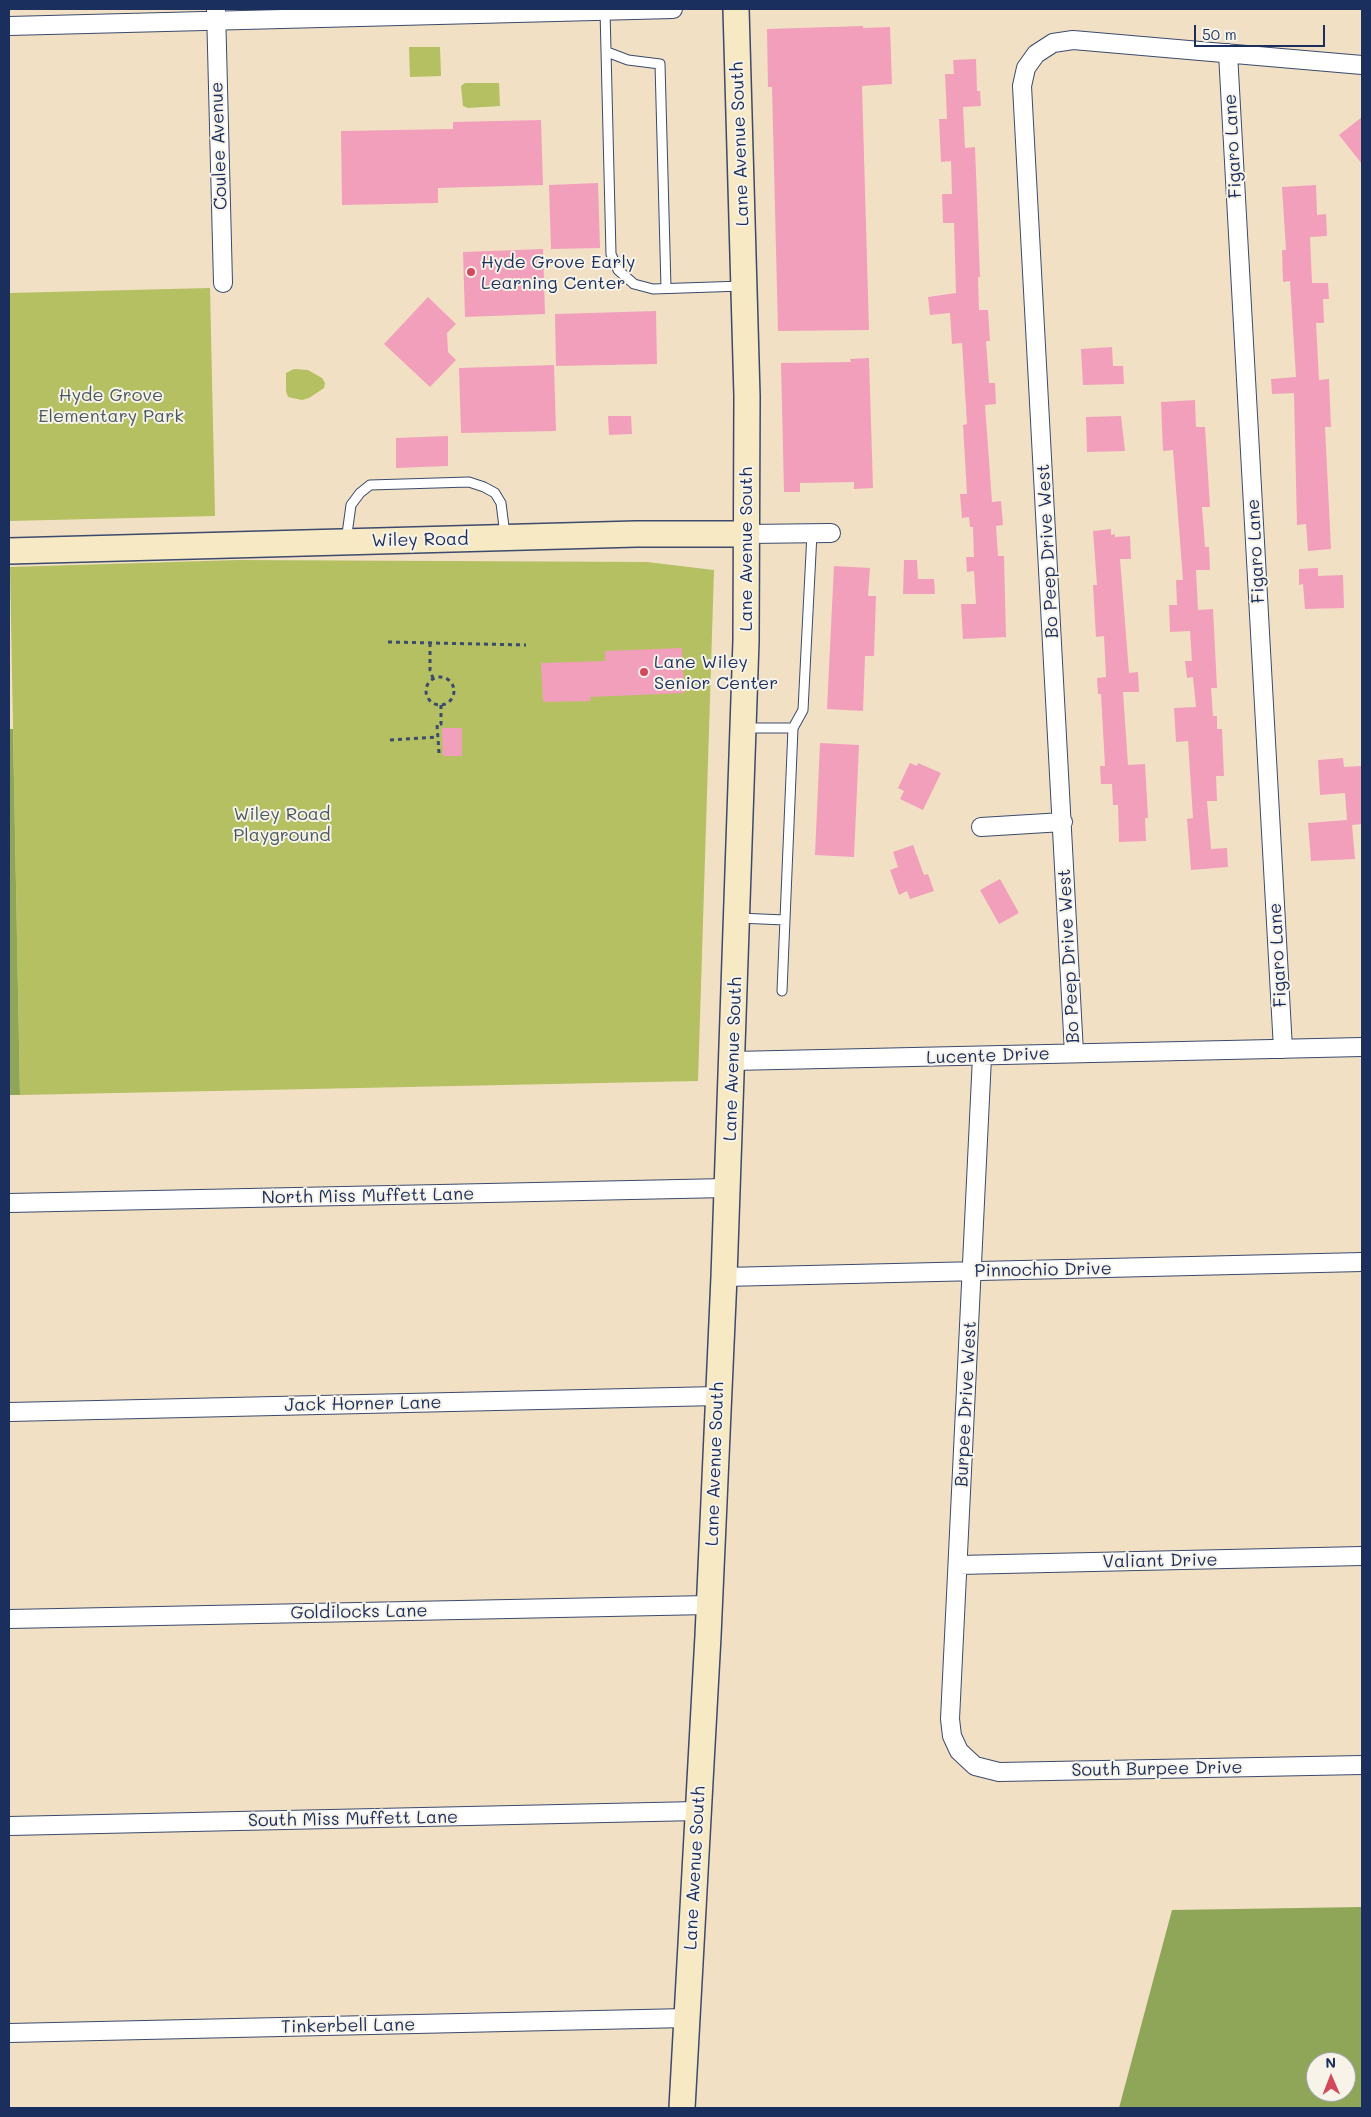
<!DOCTYPE html>
<style>
body{margin:0}
#map{position:relative;width:1371px;height:2117px;overflow:hidden;background:#f1e0c4;font-family:Mali,sans-serif}
canvas{display:block}
.frame{position:absolute;inset:0;border:10px solid #1b2f5e;pointer-events:none}
.north{position:absolute;left:1306px;top:2052px;width:50px;height:50px;box-sizing:border-box;background:#f7f3e8;border:1px solid #9fa5b1;border-radius:50%;rotate:359deg;font-size:14px;font-weight:700;line-height:20px;text-align:center;color:#1b2f5e}
.north::after{content:'';display:block;margin:auto;width:18px;height:22px;background:#d1495b;clip-path:polygon(50% 0,100% 100%,50% 72%,0 100%)}
.scale{position:absolute;left:1194px;top:25px;width:131px;height:22px;box-sizing:border-box;border:2px solid #1b2f5e;border-top:0;padding-left:6px;font-size:15px;line-height:18px;white-space:nowrap;color:#1b2f5e;-webkit-text-stroke:4px #f7f3e8;paint-order:stroke}
</style>
<div id="map">
<canvas width="1371" height="2117"></canvas>
<div class="frame"></div>
<div class="north">N</div>
<div class="scale">50 m</div>
</div>
<script>
const ctx = document.querySelector('canvas').getContext('2d');
ctx.lineJoin = 'round';
function paint(path, color) {
  ctx.fillStyle = color;
  ctx.fill(path, 'evenodd');
}
function shape(rows) {
  const path = new Path2D();
  for (const r of rows) {
    if (r.length === 3) {
      path.moveTo(r[0] + r[2], r[1]);
      path.arc(r[0], r[1], r[2], 0, 2 * Math.PI);
      continue;
    }
    path.moveTo(r[0], r[1]);
    for (let i = 2; i < r.length; i += 2) path.lineTo(r[i], r[i + 1]);
  }
  return path;
}
function trace(path, color, width, dash) {
  ctx.strokeStyle = color;
  ctx.lineWidth = width;
  ctx.lineCap = dash ? 'butt' : 'round';
  ctx.setLineDash(dash || []);
  ctx.stroke(path);
}
function drawText(font, color, halo, rows, align = 'center') {
  ctx.font = font + ' Mali,sans-serif';
  ctx.lineWidth = 4;
  ctx.setLineDash([]);
  ctx.textBaseline = 'middle';
  ctx.strokeStyle = halo;
  ctx.fillStyle = color;
  for (const [text, x, y, turn = 0] of rows) {
    ctx.save();
    ctx.translate(x, y);
    ctx.rotate((+turn || 0) * Math.PI / 180);
    ctx.textAlign = isNaN(turn) ? turn : align;
    if (halo) ctx.strokeText(text, 0, 0);
    ctx.fillText(text, 0, 0);
    ctx.restore();
  }
}
const green = shape([
 [409,47,440,47,441,76,410,77],
 [465,83,499,83,500,106,468,108,463,106,461,86],
 [210,288,215,516,9,521,9,293],
 [294,369,308,370,322,378,325,383,324,388,309,398,302,400,288,397,286,391,286,373],
 [238,560,647,562,714,570,698,1081,20,1095,10,567]
]);
const forest = shape([
 [9,729,13,729,20,1095,9,1095],
 [1362,1907,1362,2108,1119,2108,1172,1910],
 [1316,2062,1346,2062,1346,2092,1316,2092]
]);
const building = shape([
 [863,26,863,28,890,27,892,84,862,86,869,330,778,331,772,87,768,87,767,29],
 [976,59,977,91,980,91,981,106,963,107,965,148,975,147,980,277,978,277,979,310,988,310,990,341,986,341,989,383,995,383,996,404,985,405,992,502,1001,501,1003,525,996,526,998,556,1004,556,1006,637,963,639,961,604,976,604,974,571,967,572,966,557,974,557,973,527,970,527,969,517,962,518,960,494,967,494,963,425,967,424,962,343,952,344,950,313,930,315,928,297,956,293,954,223,943,223,942,194,952,194,951,161,941,162,939,119,947,119,945,74,954,74,953,60],
 [1362,117,1362,164,1339,135],
 [541,120,543,185,438,188,438,203,342,205,341,131,453,129,453,122],
 [598,183,600,248,551,249,549,185],
 [1316,185,1317,215,1326,214,1327,236,1310,237,1312,283,1328,283,1329,299,1323,299,1324,323,1316,323,1319,380,1329,379,1331,427,1325,427,1331,549,1308,551,1306,524,1297,525,1294,393,1272,394,1271,379,1296,377,1290,281,1283,282,1282,250,1286,250,1282,187],
 [543,249,545,314,465,317,463,252],
 [428,297,456,324,447,333,448,352,456,360,430,387,384,344],
 [656,311,657,364,556,366,555,314],
 [1112,347,1113,366,1123,366,1124,384,1083,385,1081,349],
 [869,358,873,488,854,489,854,482,800,483,800,492,784,492,781,363,851,362,850,359],
 [554,365,556,431,461,433,459,368],
 [1195,400,1196,427,1205,427,1210,507,1202,507,1205,547,1209,547,1210,570,1196,570,1198,610,1213,609,1217,688,1211,688,1213,716,1217,716,1217,729,1222,729,1224,776,1216,776,1217,801,1207,801,1211,849,1227,848,1228,867,1191,870,1187,819,1193,818,1188,741,1176,742,1174,708,1196,707,1193,677,1187,678,1185,661,1192,661,1190,631,1170,632,1169,605,1177,605,1176,580,1183,580,1173,450,1163,451,1161,402],
 [608,416,631,416,632,434,609,435],
 [1121,416,1125,451,1087,452,1086,417],
 [448,436,448,466,396,468,396,438],
 [1111,529,1111,535,1115,534,1115,537,1130,536,1131,559,1120,559,1129,673,1138,672,1139,692,1123,692,1128,765,1145,764,1148,818,1145,818,1146,841,1119,842,1118,805,1113,805,1112,784,1101,784,1100,766,1105,766,1101,694,1098,694,1097,678,1106,677,1104,636,1096,637,1093,585,1097,585,1093,531],
 [904,560,917,560,918,579,934,579,935,594,903,594],
 [834,566,870,568,868,596,876,596,874,656,865,656,863,711,827,709],
 [1318,568,1318,576,1343,575,1344,608,1305,609,1303,584,1299,585,1299,569],
 [682,648,684,693,590,697,591,701,543,702,541,663,605,661,605,651],
 [442,728,462,728,462,756,443,756],
 [820,743,859,745,854,857,815,855],
 [1343,758,1344,767,1361,766,1362,824,1352,825,1355,859,1311,861,1308,823,1347,820,1345,793,1320,795,1318,760],
 [910,763,917,766,918,763,941,773,923,810,900,799,904,791,898,788],
 [913,845,924,875,928,874,934,891,910,899,907,891,899,895,890,870,898,867,893,852],
 [1000,879,1019,913,999,924,980,890]
]);
const path = shape([
 [388,642,526,645],
 [430,643,430,670,433,678],
 [440,691,14],
 [390,740,438,737],
 [439,753,437,724,441,724,441,705]
]);
const lane = shape([
 [605,10,611,254,618,270,634,284,653,289,743,286],
 [607,52,628,60,660,64,666,288],
 [346,541,351,505,360,493,370,485,469,482,484,487,495,493,501,503,505,535],
 [744,728,793,728,803,710,812,533],
 [738,918,785,920],
 [782,991,793,728]
]);
const street = shape([
 [216,9,223,283],
 [9,26,673,9],
 [1228,53,1283,1049],
 [747,534,831,533],
 [981,827,1063,822],
 [1074,1053,1022,86,1026,68,1036,54,1053,43,1073,40,1362,65],
 [982,1057,950,1719,952,1736,959,1751,975,1766,999,1772,1362,1765],
 [733,1061,1362,1047],
 [9,1203,727,1188],
 [724,1277,1362,1262],
 [9,1412,718,1396],
 [958,1565,1362,1556],
 [9,1619,709,1605],
 [9,1826,698,1811],
 [9,2033,687,2018]
]);
const secondary = shape([
 [9,551,636,534,747,534],
 [682,2108,708,1636,724,1277,746,641,747,396,736,9]
]);
const markers = [
 [471,272,5,"#d1495b"],
 [644,672,5,"#d1495b"]
];
const streetNames = [
 ["Lane Avenue South",740,144,-92],
 ["Coulee Avenue",219,146,-92],
 ["Figaro Lane",1233,146,-93],
 ["Wiley Road",420,540,-1],
 ["Lane Avenue South",746,549,-90],
 ["Bo Peep Drive West",1048,551,-93],
 ["Figaro Lane",1256,551,-93],
 ["Figaro Lane",1278,955,-93],
 ["Bo Peep Drive West",1069,956,-93],
 ["Lucente Drive",988,1056,-2],
 ["Lane Avenue South",733,1059,-88],
 ["North Miss Muffett Lane",368,1196,-1],
 ["Pinnochio Drive",1043,1270,-1],
 ["Jack Horner Lane",363,1404,-1],
 ["Burpee Drive West",966,1404,-87],
 ["Lane Avenue South",715,1464,-88],
 ["Valiant Drive",1160,1561,-1],
 ["Goldilocks Lane",359,1612,-1],
 ["South Burpee Drive",1157,1769,-1],
 ["South Miss Muffett Lane",353,1819,-1],
 ["Lane Avenue South",695,1868,-87],
 ["Tinkerbell Lane",348,2026,-1]
];
const poiNames = [
 ["Hyde Grove Early",481,262],
 ["Learning Center",481,283],
 ["Lane Wiley",654,662],
 ["Senior Center",654,683]
];
const parkNames = [
 ["Hyde Grove",111,395],
 ["Elementary Park",111,416],
 ["Wiley Road",282,814],
 ["Playground",282,835]
];
paint(green, '#b4c062');
paint(forest, '#8fa658');
paint(building, '#f29fbc');
trace(lane, '#3b4a6d', 11);
trace(street, '#3b4a6d', 20);
trace(secondary, '#3b4a6d', 28);
trace(path, '#3b4a6d', 3, [4, 4]);
trace(lane, '#fff', 9);
trace(street, '#fff', 18);
trace(secondary, '#f7e9c3', 25);
for (const [x, y, r, color] of markers) {
  const dot = new Path2D();
  dot.arc(x, y, r, 0, 2 * Math.PI);
  ctx.fillStyle = color;
  ctx.fill(dot);
  trace(dot, '#f7f3e8', 2);
}
drawText('18px', '#1b2f5e', '#f7f3e8', streetNames);
drawText('18px', '#1b2f5e', '#f7f3e8', poiNames, 'left');
drawText('18px', '#495a5f', '#f7f3e8', parkNames);
</script>
